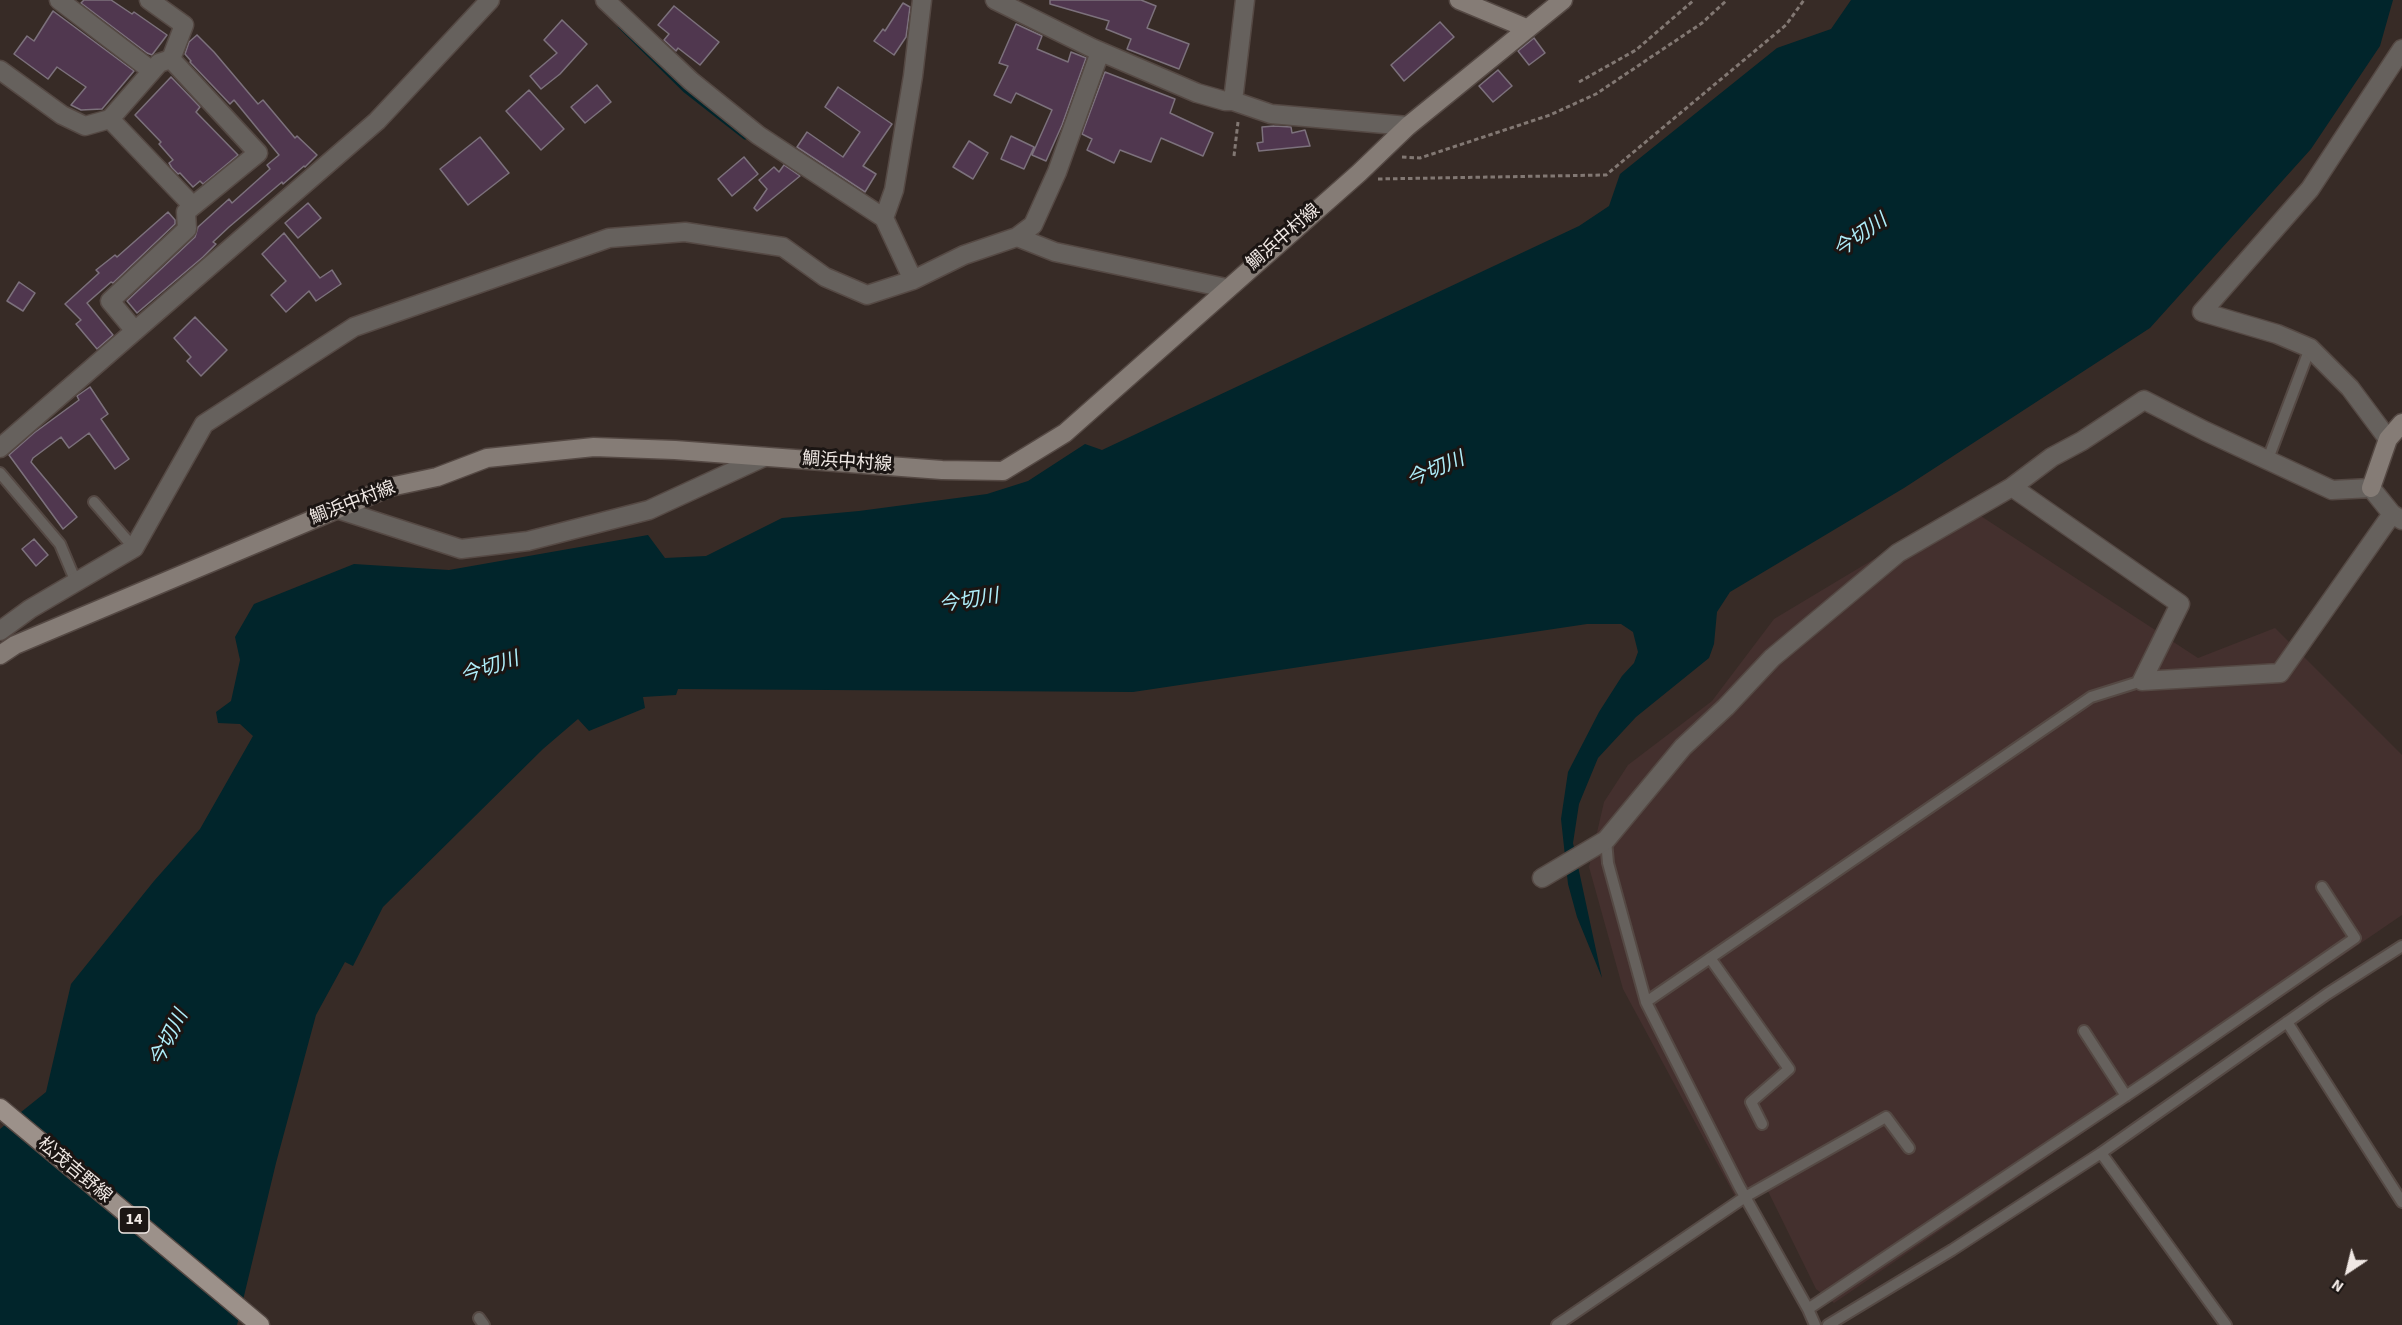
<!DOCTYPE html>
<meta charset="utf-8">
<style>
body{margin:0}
#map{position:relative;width:2402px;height:1325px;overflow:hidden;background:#372b26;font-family:"Source Sans 3",sans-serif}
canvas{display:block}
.north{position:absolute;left:2318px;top:1241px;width:60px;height:60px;-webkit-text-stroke:4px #1b1513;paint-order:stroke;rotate:215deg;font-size:16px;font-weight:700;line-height:24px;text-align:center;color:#f0e8e4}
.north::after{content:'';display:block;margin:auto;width:21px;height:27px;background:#f0e8e4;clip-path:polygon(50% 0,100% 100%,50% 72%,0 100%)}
</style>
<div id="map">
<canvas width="2402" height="1325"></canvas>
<div class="north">N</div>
</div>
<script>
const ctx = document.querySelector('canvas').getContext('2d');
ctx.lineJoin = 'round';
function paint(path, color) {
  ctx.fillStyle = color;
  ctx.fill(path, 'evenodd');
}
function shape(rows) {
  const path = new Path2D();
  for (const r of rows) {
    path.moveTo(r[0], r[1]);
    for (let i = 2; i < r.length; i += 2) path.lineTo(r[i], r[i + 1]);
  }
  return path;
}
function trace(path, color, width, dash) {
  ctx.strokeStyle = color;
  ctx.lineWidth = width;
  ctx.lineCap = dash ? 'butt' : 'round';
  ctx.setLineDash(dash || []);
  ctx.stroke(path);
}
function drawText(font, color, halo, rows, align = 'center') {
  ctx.font = font + ' "Source Sans 3","Noto Sans JP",sans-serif';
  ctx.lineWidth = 6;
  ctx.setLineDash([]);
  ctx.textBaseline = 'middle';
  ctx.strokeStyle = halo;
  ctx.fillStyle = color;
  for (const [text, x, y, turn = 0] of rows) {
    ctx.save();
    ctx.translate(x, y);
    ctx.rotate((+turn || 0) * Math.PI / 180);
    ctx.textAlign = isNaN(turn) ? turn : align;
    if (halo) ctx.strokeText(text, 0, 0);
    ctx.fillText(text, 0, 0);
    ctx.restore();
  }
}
const industrial = shape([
 [1964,505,2198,658,2275,628,2402,755,2402,915,1834,1303,1816,1289,1763,1181,1737,1200,1623,989,1589,867,1604,802,1628,765,1712,701,1774,619]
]);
const water = shape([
 [1851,0,2393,0,2380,46,2311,149,2150,328,1904,488,1730,592,1717,612,1714,644,1709,658,1636,717,1598,758,1579,804,1573,843,1602,978,1577,917,1568,884,1561,819,1568,772,1599,712,1622,676,1634,663,1638,652,1633,632,1621,624,1587,624,1133,692,678,689,676,695,643,697,645,708,589,731,578,719,543,749,383,907,353,966,345,962,316,1015,276,1163,237,1325,0,1325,0,1129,46,1092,71,984,154,881,200,829,253,736,240,724,218,723,216,712,231,701,240,660,235,637,254,604,354,564,449,570,648,535,665,558,706,556,782,518,859,511,987,494,1028,481,1085,444,1102,450,1579,226,1609,206,1620,174,1777,48,1831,29]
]);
const stream = shape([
 [620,26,685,90,745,137]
]);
const building = shape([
 [84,0,111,0,132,14,134,12,167,35,152,55,147,53,81,3,84,0],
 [1050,0,1141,0,1156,6,1147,28,1189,44,1179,69,1127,49,1131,39,1106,29,1109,21,1050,4,1050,0],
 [903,3,910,7,906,37,894,55,874,41,883,29,885,31,903,3],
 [674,6,719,42,700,65,678,48,676,51,664,40,669,34,658,25,674,6],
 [53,11,134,71,102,109,81,110,71,105,86,87,57,67,48,79,14,54,27,36,34,41,53,11],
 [562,20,587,44,560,74,541,89,530,76,557,53,544,40,562,20],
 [1440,22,1454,37,1404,81,1391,65,1440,22],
 [1016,24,1042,36,1037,49,1068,62,1071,52,1086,58,1062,125,1046,161,1032,155,1052,110,1016,93,1011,103,994,95,1008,66,999,63,1016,24],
 [197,35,214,52,258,104,263,100,295,138,297,136,317,155,305,167,304,166,283,184,282,182,229,227,213,242,216,244,203,257,137,313,127,301,195,237,198,227,229,199,232,203,270,169,267,165,279,155,234,100,230,104,190,62,191,61,185,54,189,42,197,35],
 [1534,38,1545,53,1529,65,1518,51,1534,38],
 [1498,70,1512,86,1493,102,1479,86,1498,70],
 [1105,72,1175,99,1170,113,1213,133,1203,156,1161,138,1151,162,1120,150,1114,163,1087,150,1092,139,1082,134,1105,72],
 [171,77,200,107,196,112,238,155,203,184,200,181,193,187,180,173,178,174,172,168,169,163,173,160,159,144,161,142,135,115,171,77],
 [597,85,611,102,585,123,571,107,597,85],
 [838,87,892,124,863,166,876,174,865,192,797,147,807,132,843,157,860,132,825,107,838,87],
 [529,90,564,129,541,150,506,111,529,90],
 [1274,126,1291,127,1292,133,1305,130,1310,146,1259,151,1257,143,1263,142,1262,127,1274,126],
 [1011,136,1034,147,1024,169,1001,159,1011,136],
 [480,137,509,173,468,205,440,169,480,137],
 [969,141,988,153,973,179,953,167,969,141],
 [744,157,758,174,732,196,718,179,744,157],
 [784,165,800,176,757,211,754,208,767,189,759,180,774,167,779,172,784,165],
 [308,203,321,218,298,238,285,223,308,203],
 [168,212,175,220,175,224,113,283,111,282,87,303,113,335,97,349,76,324,81,320,65,304,99,273,96,270,115,255,117,257,168,212],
 [284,233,320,278,332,270,341,284,316,301,309,291,286,312,271,295,286,281,262,254,284,233],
 [19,282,35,293,23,311,7,301,19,282],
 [195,317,227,350,201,376,187,361,191,357,174,338,195,317],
 [90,387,108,414,101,419,129,459,115,469,89,433,69,448,61,437,33,458,31,462,77,517,63,529,9,455,34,433,79,400,77,396,90,387],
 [34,539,48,555,36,566,22,549,34,539]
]);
const path = shape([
 [1579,82,1636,50,1694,0],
 [1234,156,1238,122],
 [1402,157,1420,158,1550,115,1596,94,1702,23,1727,0],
 [1378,179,1606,175,1786,25,1804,0]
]);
const lane = shape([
 [2268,459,2310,348],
 [0,473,60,544,76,582],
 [94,502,134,548],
 [2142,681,2091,697,1646,1002,1739,1186,1808,1309,2151,1079,2355,938,2322,887],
 [1606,840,1608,863,1646,1002],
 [1710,958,1789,1069,1751,1102,1762,1124],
 [2287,1022,2402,1202],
 [2084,1031,2126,1096],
 [2101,1153,2226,1325],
 [1808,1309,1815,1325],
 [479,1318,484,1325],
 [1557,1325,1745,1197,1886,1117,1909,1148],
 [1828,1325,1952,1250,2101,1153,2327,994,2402,946]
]);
const street = shape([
 [59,0,152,71],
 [149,0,184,25,171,59],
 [605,0,691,81,758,135,884,218],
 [922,0,913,76,894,190,884,218,913,280,964,255,1017,237],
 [995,0,1092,48,1197,93,1225,101,1233,101,1271,114,1408,126],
 [1100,52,1057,172,1033,225,1017,237,1055,252,1226,288],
 [0,70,62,115,85,126,110,119],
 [1233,101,1245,0],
 [135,331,110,301,187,229,186,212,193,206,258,153,171,59,159,63,110,119,193,206],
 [2388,439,2350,388,2310,348,2277,334,2202,312,2310,189,2402,49],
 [0,448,377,121,490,0],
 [2012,487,2180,604,2142,681,2280,673,2392,514],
 [337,509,461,549,528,541,649,510,764,457],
 [0,631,30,609,134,548,204,424,354,327,609,238,685,232,783,247,825,277,867,295,913,280],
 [1542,878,1606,840,1683,747,1726,707,1772,658,1898,553,2012,487,2052,457,2082,441,2144,400,2205,431,2332,490,2371,488,2392,514,2402,520]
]);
const secondary = shape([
 [1459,0,1526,28],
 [2371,488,2388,439,2402,423],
 [0,655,15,645,390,487,437,477,487,458,594,447,675,450,942,470,1003,471,1065,433,1359,173,1408,126,1563,0]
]);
const primary = shape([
 [0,1108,260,1325]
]);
const shields = [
 [134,1220,30]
];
const shieldNames = [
 ["14",134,1220]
];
const streetNames = [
 ["鯛浜中村線",1284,238,-41],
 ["鯛浜中村線",847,463,4],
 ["鯛浜中村線",353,504,-21],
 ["松茂吉野線",74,1171,40]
];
const waterNames = [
 ["今切川",1861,237,-35],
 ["今切川",1436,471,-23],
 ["今切川",969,602,-9],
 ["今切川",490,669,-18],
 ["今切川",170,1039,-63]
];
paint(industrial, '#44302e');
paint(water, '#01252b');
trace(stream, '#01252b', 5);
paint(building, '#50374f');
trace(building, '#7c717c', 1.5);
trace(lane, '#554944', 14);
trace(street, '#554944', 21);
trace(secondary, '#554944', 21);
trace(primary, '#554944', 21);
trace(path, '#827873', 3, [4.5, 3]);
trace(lane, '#66615d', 10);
trace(street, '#66615d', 18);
trace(secondary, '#857c76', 18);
trace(primary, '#9c918a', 18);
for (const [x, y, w] of shields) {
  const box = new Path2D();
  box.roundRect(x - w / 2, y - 13, w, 26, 4.5);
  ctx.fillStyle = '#1b1513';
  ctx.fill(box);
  trace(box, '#f0e8e4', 1.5);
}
drawText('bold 16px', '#f0e8e4', null, shieldNames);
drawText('18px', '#f0e8e4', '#1b1513', streetNames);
drawText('italic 20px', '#afeefa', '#1b1513', waterNames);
</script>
